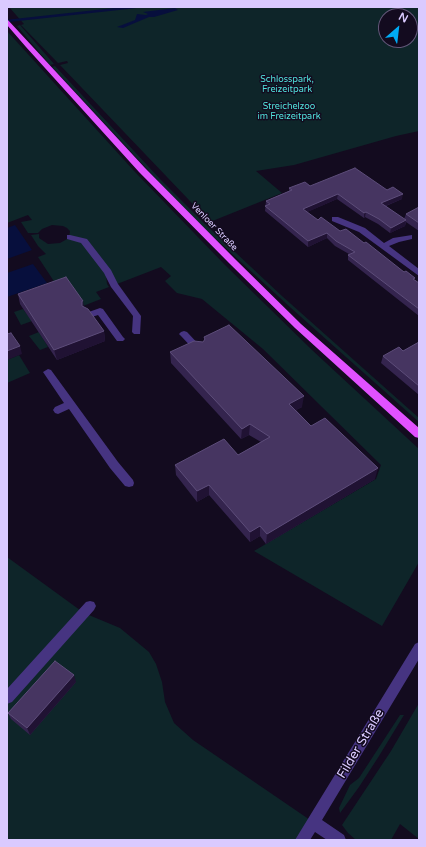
<!DOCTYPE html>
<meta charset="utf-8">
<style>
body{margin:0}
#map{position:relative;width:426px;height:847px;overflow:hidden;background:#130b1f;font-family:"Varela Round",sans-serif}
canvas{display:block}
.frame{position:absolute;inset:0;border:8px solid #dacaff;pointer-events:none}
.north{position:absolute;left:378px;top:8px;width:40px;height:40px;box-sizing:border-box;background:#130b1f;border:1px solid #635779;border-radius:50%;rotate:28deg;font-size:11px;font-weight:700;line-height:16px;text-align:center;color:#dacaff}
.north::after{content:'';display:block;margin:auto;width:14px;height:18px;background:#00abf5;clip-path:polygon(50% 0,100% 100%,50% 72%,0 100%)}
</style>
<div id="map">
<canvas width="426" height="847"></canvas>
<div class="frame"></div>
<div class="north">N</div>
</div>
<script>
const ctx = document.querySelector('canvas').getContext('2d');
ctx.lineJoin = 'round';
function paint(path, color) {
  ctx.fillStyle = color;
  ctx.fill(path, 'evenodd');
}
function shape(rows) {
  const path = new Path2D();
  for (const r of rows) {
    path.moveTo(r[0], r[1]);
    for (let i = 2; i < r.length; i += 2) path.lineTo(r[i], r[i + 1]);
  }
  return path;
}
function trace(path, color, width, dash) {
  ctx.strokeStyle = color;
  ctx.lineWidth = width;
  ctx.lineCap = dash ? 'butt' : 'round';
  ctx.setLineDash(dash || []);
  ctx.stroke(path);
}
function drawText(font, color, halo, rows, align = 'center') {
  ctx.font = font + ' "Varela Round",sans-serif';
  ctx.lineWidth = 3;
  ctx.setLineDash([]);
  ctx.textBaseline = 'middle';
  ctx.strokeStyle = halo;
  ctx.fillStyle = color;
  for (const [text, x, y, turn = 0] of rows) {
    ctx.save();
    ctx.translate(x, y);
    ctx.rotate((+turn || 0) * Math.PI / 180);
    ctx.textAlign = isNaN(turn) ? turn : align;
    if (halo) ctx.strokeText(text, 0, 0);
    ctx.fillText(text, 0, 0);
    ctx.restore();
  }
}
const green = shape([
 [9,7,419,7,419,131,396,136,294,165,256,171,282,193,210,222,60,65,68,63,67,61,58,63,21,25,24,24],
 [386,16,410,16,410,40,386,40],
 [20,25,54,64,50,65,17,26],
 [7,31,135,172,225,265,312,350,419,449,419,562,382,626,254,551,376,479,381,465,263,349,202,299,177,293,165,281,171,276,161,267,117,284,106,274,107,284,109,287,96,292,101,299,83,306,70,287,57,286,38,257,46,254,38,246,31,235,39,234,39,238,48,244,60,243,69,238,70,231,67,228,63,226,52,225,42,229,38,233,28,233,21,222,32,220,28,215,7,223],
 [55,66,160,179,204,223,282,296,419,418,419,422,291,308,205,229,160,183,52,67],
 [23,309,32,321,21,325,14,312],
 [39,332,48,347,40,350,29,336],
 [19,355,30,373,7,383,7,360],
 [7,557,84,613,120,628,149,652,156,664,162,682,165,702,174,723,193,740,313,822,302,840,7,840],
 [419,703,419,839,400,824,391,840,356,840,348,833,342,825,391,751],
 [400,715,404,715,379,756,359,787,340,813,339,808,350,785,359,778]
]);
const water = shape([
 [175,8,178,10,154,17,149,17,123,28,117,27,135,20,137,14,146,15,148,14,143,12],
 [15,225,32,250,7,259,7,228],
 [33,264,47,283,7,297,7,273]
]);
const stream = shape([
 [7,21,135,7]
]);
const minor = shape([
 [332,217,338,217,365,228,384,243,393,238,412,235,412,239,399,242,389,246,419,269,419,276,359,232,332,221,332,217],
 [67,235,70,235,87,239,111,270,118,284,141,316,140,334,134,334,132,332,133,316,111,287,104,273,81,243,67,239,67,235],
 [100,308,103,309,123,337,125,339,123,341,117,341,98,315,89,318,85,315,86,313,100,308],
 [184,331,187,332,202,348,204,350,202,352,196,352,181,336,179,334,181,332,184,331],
 [48,369,51,370,118,462,133,480,134,483,133,486,129,487,125,486,110,468,69,409,58,414,55,413,53,410,55,407,64,403,43,372,48,369],
 [90,601,94,602,96,606,94,610,12,702,7,704,7,689,86,602,90,601],
 [419,642,419,659,322,820,344,835,346,840,327,840,315,832,310,840,295,840,415,644,419,642]
]);
const major = shape([
 [7,19,145,168,235,259,301,324,419,428,419,438,415,437,295,328,229,263,139,172,26,47,7,25,7,19]
]);
const wall = shape([
 [310,186,387,190,402,199,386,206,404,219,406,214,419,207,419,231,406,222,405,226,390,233,378,224,365,217,364,218,337,199,307,212,318,220,340,231,404,272,419,283,419,316,348,260,348,255,349,254,335,246,327,238,308,247,265,211,266,201,289,191,289,188],
 [18,294,84,307,104,331,105,341,57,360,20,304],
 [204,337,302,407,296,410,311,426,375,479,266,544,260,536,250,542,209,495,197,502,176,475,175,465,238,455,261,442,249,435,241,439,171,363,170,352,203,342,204,342],
 [419,342,419,395,381,363,383,356,403,351],
 [76,682,30,735,11,719,8,713]
]);
const shadedWall = shape([
 [338,194,337,199,303,214,303,209],
 [403,194,402,199,380,208,381,203],
 [366,212,365,217,364,218,364,213],
 [406,220,405,226,390,233,391,228],
 [327,233,327,238,308,247,308,241],
 [82,301,83,301,85,311,83,311],
 [104,331,105,341,57,360,54,350],
 [20,346,22,354,7,360,7,351],
 [304,396,302,407,288,414,289,404],
 [250,424,249,435,241,439,242,429],
 [378,468,375,479,266,544,267,534],
 [209,485,209,495,197,502,197,491],
 [260,526,260,536,250,542,250,532],
 [74,675,76,682,30,735,27,728]
]);
const building = shape([
 [355,168,387,190,393,187,403,194,381,203,406,220,391,228,379,219,366,212,364,213,338,194,303,209,318,220,321,217,340,231,346,229,364,243,366,242,404,272,406,271,415,278,413,279,419,283,419,309,348,255,355,252,336,241,327,233,308,241,265,206,270,204,266,201,292,190,289,188,305,182,310,186,355,168],
 [419,207,419,223,406,214,419,207],
 [66,277,83,301,82,301,82,306,88,309,104,331,54,350,18,294,66,277],
 [229,325,304,396,289,404,311,426,325,418,378,468,267,534,260,526,250,532,209,485,197,491,175,465,224,439,238,455,270,437,250,424,242,429,170,352,194,341,203,342,205,339,204,337,229,325],
 [11,333,20,346,7,351,7,334,11,333],
 [419,342,419,386,383,356,399,347,403,351,419,342],
 [55,661,74,675,27,728,8,713,55,661]
]);
const farParknames = [
 ["Schlosspark,",287,80],
 ["Freizeitpark",287,90],
 ["Streichelzoo",289,107],
 ["im Freizeitpark",289,117]
];
const farStreetnames = [
 ["Venloer Straße",214,227,46]
];
const nearStreetnames = [
 ["Filder Straße",361,744,-59]
];
paint(green, '#0e2529');
paint(water, '#070f3d');
trace(stream, '#070f3d', 2.5);
paint(minor, '#463481');
paint(major, '#e151ff');
paint(wall, '#34244e');
paint(shadedWall, '#201233');
paint(building, '#463561');
trace(building, '#5d4d7a', 1);
drawText('9px', '#51e4dd', '#130b1f', farParknames);
drawText('9px', '#dacaff', '#130b1f', farStreetnames);
drawText('13px', '#dacaff', '#130b1f', nearStreetnames);
</script>
